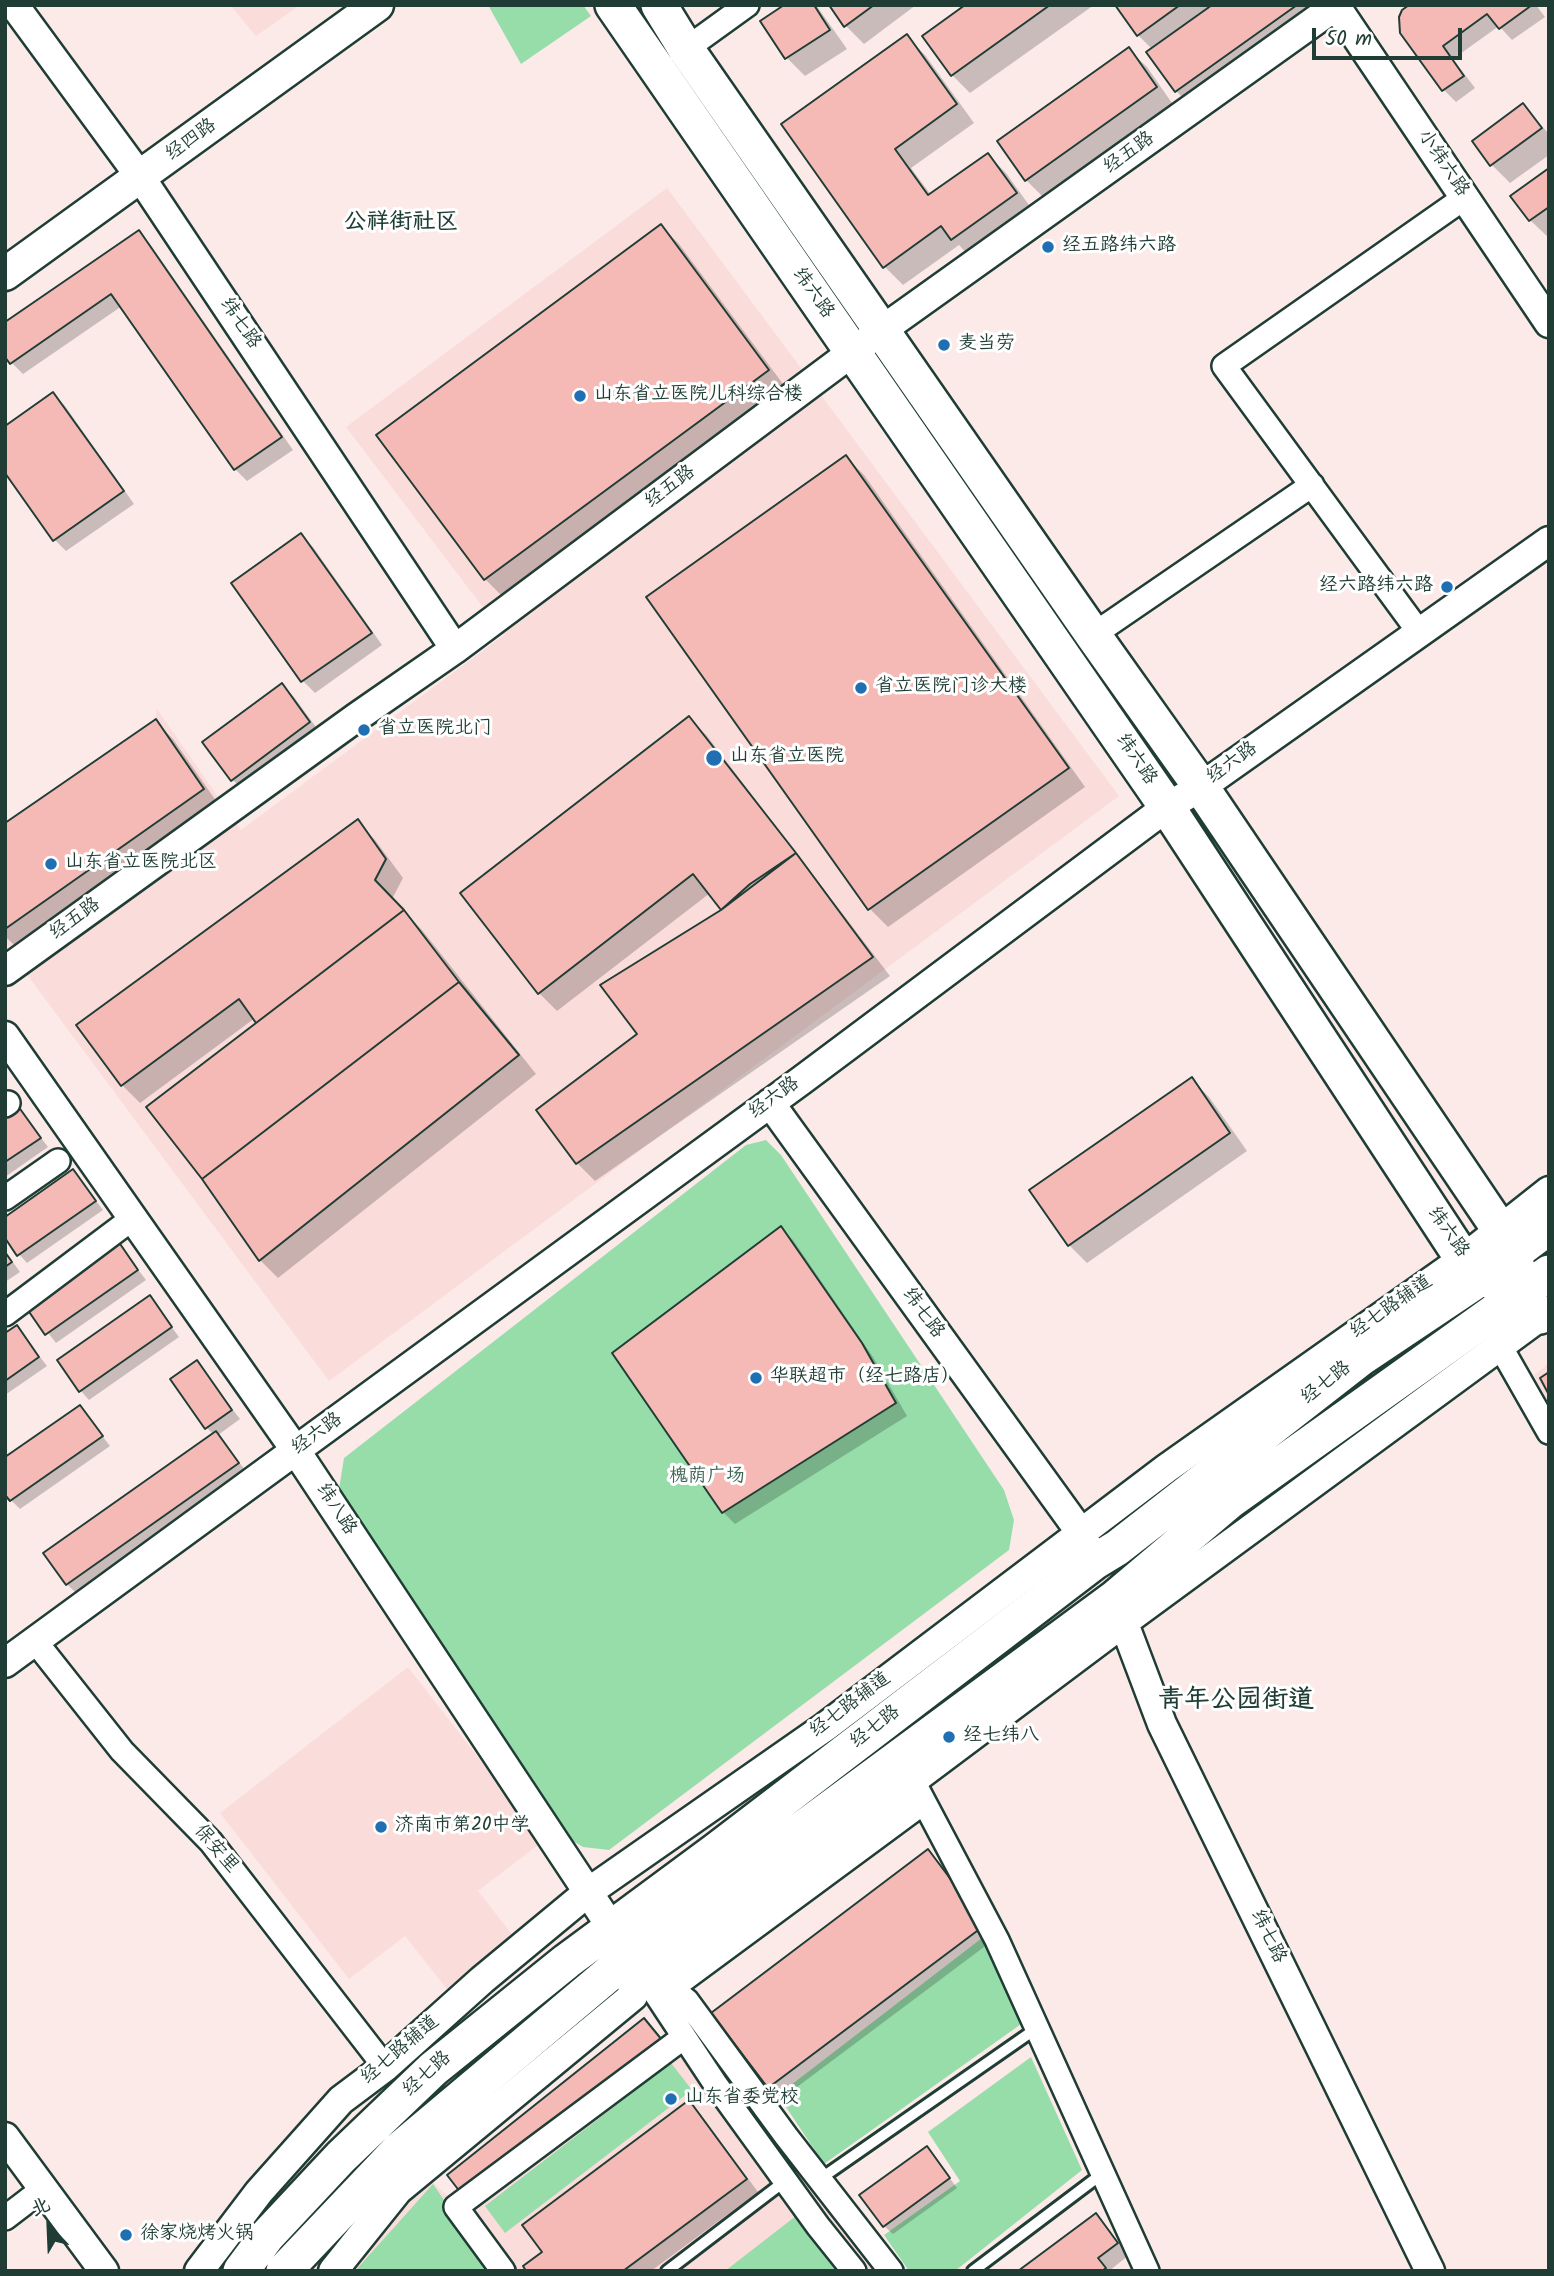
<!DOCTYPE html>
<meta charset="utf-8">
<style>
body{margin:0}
#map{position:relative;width:1554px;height:2276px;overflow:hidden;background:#fceae9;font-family:Kalam,"LXGW WenKai TC",sans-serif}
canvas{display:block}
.frame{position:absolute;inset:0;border:7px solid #1f3d34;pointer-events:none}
.north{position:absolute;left:14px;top:2192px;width:70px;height:70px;-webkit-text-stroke:5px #fff;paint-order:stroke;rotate:337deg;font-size:19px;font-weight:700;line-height:28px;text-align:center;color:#1f3d34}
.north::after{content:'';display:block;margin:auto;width:24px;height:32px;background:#1f3d34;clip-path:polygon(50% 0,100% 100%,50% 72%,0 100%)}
.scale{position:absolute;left:1312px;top:28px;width:150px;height:32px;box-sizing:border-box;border:4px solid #1f3d34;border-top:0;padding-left:9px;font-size:21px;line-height:24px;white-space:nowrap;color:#1f3d34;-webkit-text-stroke:5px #fff;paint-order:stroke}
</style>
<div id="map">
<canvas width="1554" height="2276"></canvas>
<div class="frame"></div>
<div class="north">北</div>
<div class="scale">50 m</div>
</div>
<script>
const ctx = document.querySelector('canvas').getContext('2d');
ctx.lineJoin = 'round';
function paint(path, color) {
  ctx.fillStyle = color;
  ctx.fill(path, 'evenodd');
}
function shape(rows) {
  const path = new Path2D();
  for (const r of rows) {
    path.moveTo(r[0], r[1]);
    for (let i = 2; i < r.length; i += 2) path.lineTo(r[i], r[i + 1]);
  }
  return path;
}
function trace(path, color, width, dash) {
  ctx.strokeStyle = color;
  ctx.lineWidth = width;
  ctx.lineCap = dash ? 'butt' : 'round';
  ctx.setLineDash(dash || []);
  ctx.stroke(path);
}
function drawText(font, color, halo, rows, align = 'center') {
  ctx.font = font + ' Kalam,"LXGW WenKai TC",sans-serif';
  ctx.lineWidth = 6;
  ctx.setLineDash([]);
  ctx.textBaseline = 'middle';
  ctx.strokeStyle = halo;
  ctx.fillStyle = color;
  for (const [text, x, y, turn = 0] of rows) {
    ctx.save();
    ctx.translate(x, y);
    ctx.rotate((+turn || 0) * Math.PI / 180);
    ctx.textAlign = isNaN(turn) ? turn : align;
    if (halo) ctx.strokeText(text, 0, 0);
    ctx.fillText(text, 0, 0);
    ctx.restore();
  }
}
const built = shape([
 [230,5,300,5,256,36],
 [667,188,1119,796,329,1381,34,984,5,941,5,823,155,719,157,709,241,830,504,635,346,427],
 [1549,1363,1549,1404,1534,1375],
 [408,1667,543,1841,478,1891,521,1946,454,1998,405,1936,349,1979,220,1813],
 [690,2022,887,2271,344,2271,425,2176,457,2204]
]);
const green = shape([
 [488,5,583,5,591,16,521,64],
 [766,1140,781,1155,1004,1490,1014,1520,1009,1550,609,1850,583,1847,566,1837,339,1489,344,1458,746,1145],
 [982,1938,1024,2022,824,2164,778,2095],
 [1031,2057,1082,2170,955,2271,909,2271,884,2235,960,2181,928,2132],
 [671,2063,692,2090,505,2233,485,2206],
 [433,2184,493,2271,355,2271],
 [814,2202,867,2271,725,2271]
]);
const shadow = shape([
 [788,5,816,5,847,49,805,76,787,58,762,22],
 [831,5,916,5,864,44,846,26],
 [968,5,1094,5,970,93,952,75],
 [1117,5,1315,5,1194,109,1176,91,1153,50,1138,35],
 [1412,5,1536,5,1545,17,1512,40,1499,26,1453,59,1475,88,1456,102,1444,90,1401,33],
 [907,37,925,55,974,123,911,168,931,195,988,155,1006,173,1034,212,970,257,959,245,903,285,885,267,783,124],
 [1128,49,1147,67,1174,106,1044,198,1026,180],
 [1523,105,1549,134,1549,155,1510,183,1492,165,1474,142],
 [1549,170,1549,238,1530,220,1513,196],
 [661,226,679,244,786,388,503,597,485,579],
 [138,232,150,244,293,450,247,481,235,469,122,306,23,374,11,362],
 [53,394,65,406,134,504,66,551,54,539],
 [846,457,864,475,1085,787,888,927,870,909],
 [301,535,313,547,382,645,315,693,303,681,234,583],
 [282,685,294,697,321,734,244,791,232,779],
 [689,718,707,736,890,976,595,1181,577,1163,640,1035,723,911,710,893,557,1011,539,993],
 [155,721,173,739,221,808,19,950,5,936,5,825],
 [357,822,375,840,403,878,392,899,422,930,536,1074,278,1278,260,1260,259,1023,255,1018,140,1103,122,1085],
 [1191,1079,1209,1097,1247,1151,1087,1263,1069,1245],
 [18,1108,48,1147,5,1177,5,1117],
 [73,1171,103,1210,27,1263,19,1254],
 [781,1228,793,1240,873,1357,907,1416,735,1524,723,1512],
 [116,1241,146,1280,56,1343,26,1304],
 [5,1251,20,1272,5,1282],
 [150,1298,179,1337,89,1400,81,1391],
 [17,1327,47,1366,5,1395,5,1335],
 [196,1362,240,1419,218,1435,249,1475,79,1596,67,1584,214,1435,207,1428],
 [80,1407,110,1446,20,1509,11,1500],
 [928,1851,940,1863,996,1938,781,2099,769,2087,713,2013],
 [644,2020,672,2052,478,2208,466,2196],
 [689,2103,701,2115,758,2192,651,2271,528,2271],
 [927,2148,957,2188,893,2234,884,2226],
 [1096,2215,1129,2255,1109,2271,1021,2271]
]);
const building = shape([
 [784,5,814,5,830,30,785,59,760,21,784,5],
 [829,5,874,5,844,27,829,5],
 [965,5,1050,5,951,76,922,36,965,5],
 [1115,5,1180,5,1137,36,1115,5],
 [1212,5,1297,5,1175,92,1146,52,1212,5],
 [1409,5,1532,5,1499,29,1487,14,1443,46,1464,76,1442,91,1400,33,1399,17,1402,10,1409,5],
 [907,34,957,104,895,149,928,195,988,153,1017,193,951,240,941,226,883,268,781,124,907,34],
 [1129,47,1157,87,1025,181,997,141,1129,47],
 [1523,103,1542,128,1490,166,1472,141,1523,103],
 [1549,168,1549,207,1529,221,1510,196,1549,168],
 [661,224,769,370,484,580,376,435,661,224],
 [139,230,282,437,234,470,111,294,10,364,5,357,5,322,139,230],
 [53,392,124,491,53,541,5,473,5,426,53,392],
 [846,455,1069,768,868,910,646,597,846,455],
 [301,533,372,633,301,682,231,583,301,533],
 [282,683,310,722,231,781,202,742,282,683],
 [689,716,796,853,721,910,693,874,538,994,460,893,689,716],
 [156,719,204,789,5,929,5,823,156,719],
 [358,819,386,859,375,880,404,910,256,1023,239,999,121,1086,76,1025,358,819],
 [796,853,873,957,576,1164,536,1110,637,1034,600,985,721,910,750,884,796,853],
 [404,910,459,982,202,1179,146,1107,404,910],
 [459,982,519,1055,259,1261,202,1179,459,982],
 [1192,1077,1230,1133,1068,1246,1029,1190,1192,1077],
 [18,1106,41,1138,5,1162,5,1115,18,1106],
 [73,1169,96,1201,17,1256,5,1238,5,1217,73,1169],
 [781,1226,862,1343,896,1403,722,1513,612,1353,781,1226],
 [116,1238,138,1270,45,1335,23,1303,116,1238],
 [5,1252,12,1262,5,1267,5,1252],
 [150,1295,172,1327,79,1392,57,1360,150,1295],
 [17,1325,39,1357,5,1381,5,1333,17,1325],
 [197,1360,232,1410,205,1429,170,1379,197,1360],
 [1549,1372,1549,1395,1540,1378,1549,1372],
 [80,1405,103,1436,10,1501,5,1495,5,1457,80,1405],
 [216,1431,239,1463,66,1585,43,1553,216,1431],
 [928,1849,985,1925,768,2088,711,2013,928,1849],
 [644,2018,662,2040,464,2197,447,2175,644,2018],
 [689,2100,747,2179,623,2271,526,2271,523,2266,542,2252,522,2225,689,2100],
 [927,2146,950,2178,883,2227,859,2195,927,2146],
 [1096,2213,1118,2243,1098,2258,1106,2268,1102,2271,1018,2271,1096,2213]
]);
const service = shape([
 [820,2179,1037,2028],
 [667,2271,785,2181],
 [973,2271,1103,2173]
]);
const minor = shape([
 [686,49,747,5],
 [1419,632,1224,366,1464,198],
 [1093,635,1312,485],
 [5,1105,8,1103],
 [5,1198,58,1161],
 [5,1314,133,1218],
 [1500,1346,1549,1432],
 [35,1641,122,1751,211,1842,385,2067],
 [913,1781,997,1940,1147,2271],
 [641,1964,687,2001,786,2136,891,2271],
 [642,1973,716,2085,818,2226,854,2271],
 [672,1988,924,1802],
 [5,2218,43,2189],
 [503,2271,456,2207,684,2037]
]);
const tertiary = shape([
 [14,5,141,178,455,649],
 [1335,5,1549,323],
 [5,971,357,717,455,649,882,330,1337,5],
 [5,1036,296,1451,623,1945],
 [770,1103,1081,1533,1089,1550],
 [1117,1605,1162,1724,1430,2271],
 [5,1663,802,1080,1167,807,1201,787,1549,541],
 [5,2137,104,2271],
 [199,2271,259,2192,341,2100,385,2067,482,1980,587,1893,825,1727,1167,1468,1463,1259,1549,1191],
 [333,2271,398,2190,633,1996,630,1956,661,1969,1124,1622,1549,1310]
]);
const secondary = shape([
 [5,274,377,5]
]);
const primary = shape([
 [613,5,1167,807,1463,1259,1482,1277,1520,1294,1540,1316],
 [659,5,686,49,1093,635,1201,787,1515,1252,1517,1273],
 [241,2271,267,2236,341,2157,433,2069,567,1961,717,1850,1094,1562,1117,1548,1361,1358,1482,1277,1549,1227],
 [284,2271,398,2151,630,1956,1115,1598,1231,1500,1549,1273]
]);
const markers = [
 [1048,247,7,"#1f6fb2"],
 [944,345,7,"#1f6fb2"],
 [580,396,7,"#1f6fb2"],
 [1447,587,7,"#1f6fb2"],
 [861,688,7,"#1f6fb2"],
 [364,730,7,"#1f6fb2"],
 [714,758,9,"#1f6fb2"],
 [51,864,7,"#1f6fb2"],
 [756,1378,7,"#1f6fb2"],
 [949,1737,7,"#1f6fb2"],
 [381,1827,7,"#1f6fb2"],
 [671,2099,7,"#1f6fb2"],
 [126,2235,7,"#1f6fb2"]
];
const streetNames = [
 ["经四路",192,141,-36],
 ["经五路",1130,154,-36],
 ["小纬六路",1442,164,56],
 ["纬六路",812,294,55],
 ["纬七路",239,324,56],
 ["经五路",671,488,-37],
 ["纬六路",1135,760,56],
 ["经六路",1233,764,-36],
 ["经五路",76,920,-36],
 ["经六路",775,1099,-36],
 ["纬六路",1447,1233,55],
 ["经七路辅道",1392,1308,-35],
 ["纬七路",922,1314,54],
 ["经七路",1327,1384,-38],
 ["经六路",318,1435,-36],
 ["纬八路",335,1510,57],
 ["经七路辅道",851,1706,-37],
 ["经七路",876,1728,-38],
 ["保安里",215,1850,50],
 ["纬七路",1267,1937,64],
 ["经七路辅道",401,2051,-40],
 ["经七路",428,2075,-42]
];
const poiNames = [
 ["经五路纬六路",1062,247],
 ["麦当劳",958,345],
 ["山东省立医院儿科综合楼",594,396],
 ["经六路纬六路",1433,587,"right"],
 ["省立医院门诊大楼",875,688],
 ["省立医院北门",378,730],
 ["山东省立医院",730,758],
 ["山东省立医院北区",65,864],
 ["华联超市（经七路店）",770,1378],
 ["经七纬八",963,1737],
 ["济南市第20中学",395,1827],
 ["山东省委党校",685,2099],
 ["徐家烧烤火锅",140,2235]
];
const parkNames = [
 ["槐荫广场",707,1478]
];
const quarterNames = [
 ["公祥街社区",401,224]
];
const districtNames = [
 ["青年公园街道",1236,1703]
];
paint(built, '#fadcda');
paint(green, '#96ddaa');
paint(shadow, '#0003');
paint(building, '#f6bab6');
trace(building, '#1f3d34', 2);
trace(service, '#1f3d34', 16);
trace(minor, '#1f3d34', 28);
trace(tertiary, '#1f3d34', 33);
trace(secondary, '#1f3d34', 37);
trace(primary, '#1f3d34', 40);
trace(service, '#fff', 10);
trace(minor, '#fff', 23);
trace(tertiary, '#fff', 28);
trace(secondary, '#fff', 32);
trace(primary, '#fff', 35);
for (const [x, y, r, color] of markers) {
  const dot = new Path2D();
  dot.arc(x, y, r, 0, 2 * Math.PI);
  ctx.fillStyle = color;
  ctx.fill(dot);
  trace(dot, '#fff', 2.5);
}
drawText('19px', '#1f3d34', '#fff', streetNames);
drawText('19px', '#1f3d34', '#fff', poiNames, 'left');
drawText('19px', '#3d6552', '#fff', parkNames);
drawText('bold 23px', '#1f3d34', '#fff', quarterNames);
drawText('bold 26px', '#1f3d34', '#fff', districtNames);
</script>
